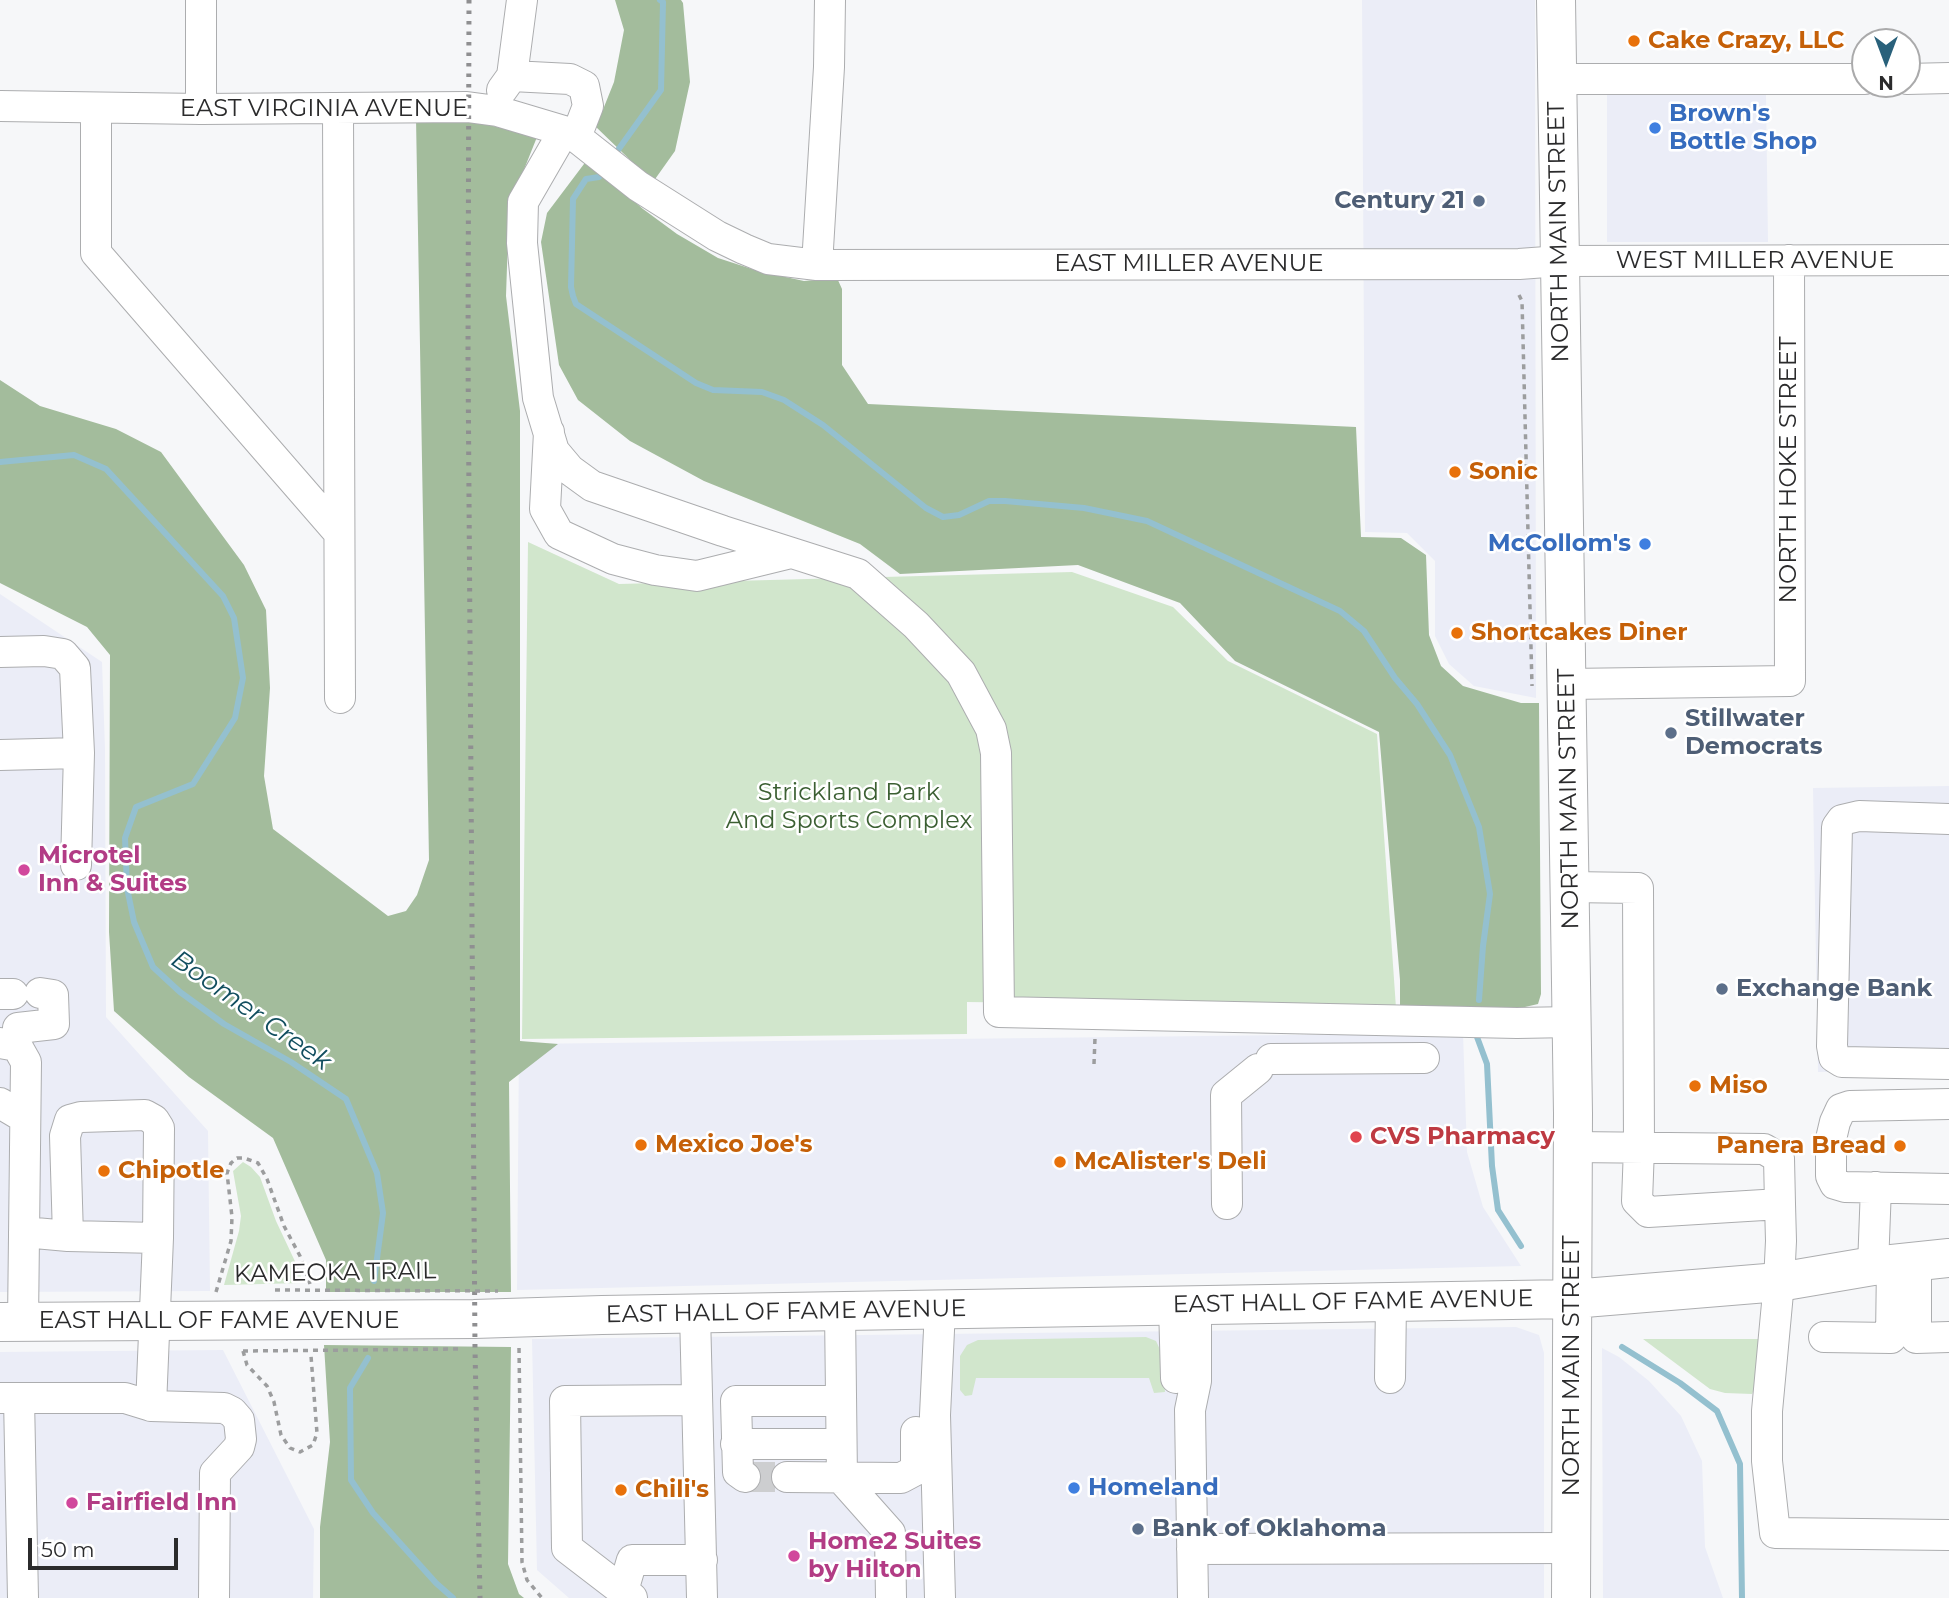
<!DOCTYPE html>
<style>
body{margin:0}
#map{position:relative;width:1949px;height:1598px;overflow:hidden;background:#f6f7f9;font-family:Montserrat,sans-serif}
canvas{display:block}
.north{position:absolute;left:1851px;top:28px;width:70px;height:70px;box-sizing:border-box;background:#fff;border:2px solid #aaaaab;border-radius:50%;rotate:180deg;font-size:19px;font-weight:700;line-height:28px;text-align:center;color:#2b2b2c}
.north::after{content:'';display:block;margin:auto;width:24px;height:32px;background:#29617b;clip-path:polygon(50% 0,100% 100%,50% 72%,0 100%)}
.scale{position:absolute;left:28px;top:1538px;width:150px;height:32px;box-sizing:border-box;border:4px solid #2b2b2c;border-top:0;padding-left:9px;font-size:21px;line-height:24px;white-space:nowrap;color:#2b2b2c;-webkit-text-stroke:5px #fff;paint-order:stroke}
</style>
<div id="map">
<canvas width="1949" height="1598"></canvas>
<div class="north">N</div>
<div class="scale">50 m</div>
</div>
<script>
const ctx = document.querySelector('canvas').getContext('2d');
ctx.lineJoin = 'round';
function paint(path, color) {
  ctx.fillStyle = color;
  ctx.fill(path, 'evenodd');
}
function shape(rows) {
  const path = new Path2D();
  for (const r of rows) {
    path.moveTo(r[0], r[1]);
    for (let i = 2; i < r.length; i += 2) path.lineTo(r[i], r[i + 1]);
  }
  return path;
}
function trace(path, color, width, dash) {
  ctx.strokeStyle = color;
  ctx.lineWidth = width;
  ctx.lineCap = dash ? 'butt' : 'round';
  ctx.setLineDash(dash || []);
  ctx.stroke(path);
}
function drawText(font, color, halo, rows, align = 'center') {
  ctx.font = font + ' Montserrat,sans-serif';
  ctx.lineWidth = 5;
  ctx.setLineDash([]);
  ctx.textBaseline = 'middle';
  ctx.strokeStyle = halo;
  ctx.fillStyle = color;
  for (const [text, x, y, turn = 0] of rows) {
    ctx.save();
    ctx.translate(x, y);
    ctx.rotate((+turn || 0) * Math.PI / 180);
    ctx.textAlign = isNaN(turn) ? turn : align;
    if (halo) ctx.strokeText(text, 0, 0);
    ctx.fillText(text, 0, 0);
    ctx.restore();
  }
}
const built = shape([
 [1362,0,1535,0,1536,698,1474,686,1449,664,1435,636,1435,561,1407,533,1365,532],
 [1607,94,1766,95,1768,242,1607,242],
 [0,594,102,662,105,749,106,1017,208,1131,210,1291,0,1292],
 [1949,786,1949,1070,1818,1072,1813,788],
 [1463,1033,1467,1152,1483,1207,1521,1266,517,1290,519,1044],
 [1516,1327,1539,1335,1544,1353,1544,1598,569,1598,537,1570,532,1339],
 [1602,1348,1619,1357,1649,1381,1681,1416,1702,1461,1705,1547,1723,1598,1603,1598],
 [223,1350,314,1529,313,1598,0,1598,0,1352]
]);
const green = shape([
 [528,542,619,584,1072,572,1173,607,1228,661,1377,734,1396,1008,967,1002,967,1034,522,1039],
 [243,1162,251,1167,260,1177,276,1221,300,1272,302,1283,224,1285,239,1231,241,1216,233,1171],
 [1146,1337,1156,1341,1162,1354,1165,1392,1154,1393,1149,1378,976,1378,972,1395,965,1396,960,1390,960,1356,967,1345,978,1340],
 [1643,1339,1758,1339,1758,1381,1752,1394,1725,1393,1710,1389]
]);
const forest = shape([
 [615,0,681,0,683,3,690,82,675,151,653,182,596,127,614,82,624,30],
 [416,118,461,118,537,137,509,207,506,296,520,411,520,1041,558,1044,509,1082,511,1292,326,1292,326,1260,273,1138,189,1077,114,1011,109,932,110,655,87,627,0,583,0,380,40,406,116,429,161,452,244,565,266,610,270,688,264,776,273,829,388,916,406,911,417,895,429,860],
 [587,160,643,209,677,234,718,258,758,271,804,281,837,278,842,289,842,365,868,404,1356,427,1361,537,1401,538,1426,555,1429,635,1441,666,1463,686,1521,703,1539,703,1541,994,1538,1004,1512,1010,1400,1007,1400,980,1379,732,1235,661,1180,603,1078,565,900,574,860,544,704,481,630,441,578,400,559,365,541,242,547,213],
 [324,1345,511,1347,508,1564,519,1594,524,1598,320,1598,320,1527,330,1442]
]);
const stream = shape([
 [613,157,661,90,663,2,660,0],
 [605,168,599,177,586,179,573,199,571,287,573,296,576,304,696,383,713,390,762,392,784,400,823,425,926,508,943,517,959,515,989,501,1005,501,1084,508,1147,521,1340,611,1364,631,1395,678,1417,704,1450,755,1479,827,1490,894,1483,946,1479,1000],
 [0,462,74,455,106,469,223,596,234,618,243,678,235,718,193,784,136,807,125,838,127,888,134,922,153,967,180,992,224,1024,291,1062,346,1099,377,1173,383,1213,374,1281],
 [1477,1037,1487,1064,1492,1166,1498,1210,1521,1246],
 [1622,1347,1680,1383,1717,1411,1740,1464,1742,1598],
 [368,1358,350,1388,351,1480,373,1513,436,1583,453,1598]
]);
const minorTunnel = shape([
 [745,1477,787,1477]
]);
const path = shape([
 [1519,295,1522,301,1532,686],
 [1094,1064,1095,1038],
 [216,1292,231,1241,232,1217,227,1173,231,1163,237,1158,244,1158,258,1163,267,1179,284,1226,300,1256,310,1284],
 [519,1348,522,1562,527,1580,542,1598],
 [243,1351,247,1365,267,1386,274,1402,281,1435,290,1448,300,1452,313,1445,317,1433,311,1356]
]);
const minor = shape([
 [512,76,570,79,584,86,588,106,576,137],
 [1557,79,1865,79],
 [1907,79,1949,78],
 [502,90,512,76,522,0],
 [0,106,201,109,467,107,497,111,564,131,576,137,638,186,717,236,744,249,768,259,817,265,1519,264,1560,261,1949,260],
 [96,108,96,253,339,533],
 [201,109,201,0],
 [338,109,340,698],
 [564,131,523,202,522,243,538,398,554,451,570,470,592,486,723,531,858,574,916,625,961,673,991,729,996,753,999,1012,1517,1023,1572,1022],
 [817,265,829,67,830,0],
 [549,432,545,509,559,534,613,559,655,570,697,576,791,553],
 [0,652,44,651,63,654,75,668,79,753],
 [1567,684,1790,681,1789,260],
 [0,755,79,753,76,865],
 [1949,819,1859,816,1842,820,1837,827,1832,1046,1834,1057,1842,1062,1949,1064],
 [1570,887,1638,888,1639,1148,1637,1201,1648,1212,1780,1204,1781,1241,1779,1282,1767,1411,1767,1461,1775,1533,1949,1535],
 [0,994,13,994],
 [0,1043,17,1046,26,1062,23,1322],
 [17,1046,18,1028,54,1024,53,995,40,993],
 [1271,1059,1424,1058],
 [0,1103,25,1118],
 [1949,1104,1850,1106,1841,1109,1835,1122,1831,1139,1831,1176,1835,1184,1845,1187,1949,1189],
 [1573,1147,1764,1149,1779,1158,1780,1204],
 [1227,1204,1226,1095,1258,1069],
 [24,1232,68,1236,158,1238,151,1406],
 [68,1236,65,1136,70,1120,81,1117,145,1115,154,1120,159,1128,158,1238],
 [1916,1261,1916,1338,1949,1337],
 [1873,1266,1876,1187],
 [1174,1305,1176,1378],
 [940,1309,935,1415,940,1598],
 [840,1311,842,1479,890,1533,891,1598],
 [695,1313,702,1598],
 [1824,1337,1891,1338,1892,1263],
 [1390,1378,1391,1301],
 [0,1398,125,1398,151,1406,224,1408,232,1412,239,1420,241,1439,239,1447,215,1473,214,1598],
 [19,1398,23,1598],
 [736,1444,841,1444],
 [745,1477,738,1472,736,1401,841,1401],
 [787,1477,901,1478,916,1470,916,1432],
 [1192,1549,1571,1548],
 [623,1591,632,1560,702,1560],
 [632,1598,567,1548,565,1401,697,1400],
 [1193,1598,1190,1410,1196,1381,1196,1305]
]);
const major = shape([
 [1556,0,1573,1113,1571,1598],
 [0,1322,474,1319,602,1315,1572,1299,1779,1282,1873,1266,1949,1258]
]);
const rail = shape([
 [469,0,468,355,475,1349,480,1598]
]);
const pathBridge = shape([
 [275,1290,498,1291],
 [243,1351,461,1349]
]);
const markers = [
 [1634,41,7,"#e8710a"],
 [1655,128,7,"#3f7fe0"],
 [1479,201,7,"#5c6f8a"],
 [1455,472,7,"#e8710a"],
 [1645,544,7,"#3f7fe0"],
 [1457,633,7,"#e8710a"],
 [1671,733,7,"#5c6f8a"],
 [24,870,7,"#d1479c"],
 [1722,989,7,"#5c6f8a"],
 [1695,1086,7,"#e8710a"],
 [1356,1137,7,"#e0444e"],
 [641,1145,7,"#e8710a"],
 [1900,1146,7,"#e8710a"],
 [1060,1162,7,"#e8710a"],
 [104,1171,7,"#e8710a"],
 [1074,1488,7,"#3f7fe0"],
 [621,1490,7,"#e8710a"],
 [72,1503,7,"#d1479c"],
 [1138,1529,7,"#5c6f8a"],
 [794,1556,7,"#d1479c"]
];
const foodNames = [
 ["Cake Crazy, LLC",1648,41],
 ["Sonic",1469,472],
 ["Shortcakes Diner",1471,633],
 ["Miso",1709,1086],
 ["Mexico Joe's",655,1145],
 ["Panera Bread",1886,1146,"right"],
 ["McAlister's Deli",1074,1162],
 ["Chipotle",118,1171],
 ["Chili's",635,1490]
];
const streetNames = [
 ["EAST VIRGINIA AVENUE",324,109],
 ["NORTH MAIN STREET",1559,232,-91],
 ["WEST MILLER AVENUE",1755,261],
 ["EAST MILLER AVENUE",1189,264],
 ["NORTH HOKE STREET",1789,470,-90],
 ["NORTH MAIN STREET",1569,799,-91],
 ["KAMEOKA TRAIL",335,1273,-1],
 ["EAST HALL OF FAME AVENUE",1353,1302,-1],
 ["EAST HALL OF FAME AVENUE",786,1312,-1],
 ["EAST HALL OF FAME AVENUE",219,1321],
 ["NORTH MAIN STREET",1572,1366,-90]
];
const shopNames = [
 ["Brown's",1669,114],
 ["Bottle Shop",1669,142],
 ["McCollom's",1631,544,"right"],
 ["Homeland",1088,1488]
];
const serviceNames = [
 ["Century 21",1465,201,"right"],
 ["Stillwater",1685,719],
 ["Democrats",1685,747],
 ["Exchange Bank",1736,989],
 ["Bank of Oklahoma",1152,1529]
];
const parkNames = [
 ["Strickland Park",849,793],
 ["And Sports Complex",849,821]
];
const hotelNames = [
 ["Microtel",38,856],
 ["Inn & Suites",38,884],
 ["Fairfield Inn",86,1503],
 ["Home2 Suites",808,1542],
 ["by Hilton",808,1570]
];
const healthNames = [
 ["CVS Pharmacy",1370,1137]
];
const waterNames = [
 ["Boomer Creek",251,1011,35]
];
paint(built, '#ebedf7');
paint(green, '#d1e6cc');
paint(forest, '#a3bc9c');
trace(stream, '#94c0cf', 6);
trace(minorTunnel, '#cdced0', 30, [30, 15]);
trace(minor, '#acadaf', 32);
trace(major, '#acadaf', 40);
trace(path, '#9c9d9e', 3.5, [5, 5]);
trace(minor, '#fff', 30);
trace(major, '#fff', 38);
trace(rail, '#8f8f91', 5, [3.5, 7]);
trace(pathBridge, '#9c9d9e', 3.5, [5, 5]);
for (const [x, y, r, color] of markers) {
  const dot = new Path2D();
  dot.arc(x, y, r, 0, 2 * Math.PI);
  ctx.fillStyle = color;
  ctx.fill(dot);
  trace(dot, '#fff', 2.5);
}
drawText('bold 24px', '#c56008', '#fff', foodNames, 'left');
drawText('24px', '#2b2b2c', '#fff', streetNames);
drawText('bold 24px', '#366cbe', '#fff', shopNames, 'left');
drawText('bold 24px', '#4e5e75', '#fff', serviceNames, 'left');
drawText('24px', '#3b5f32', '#fff', parkNames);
drawText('bold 24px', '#b23c85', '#fff', hotelNames, 'left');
drawText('bold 24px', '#be3a42', '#fff', healthNames, 'left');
drawText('italic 26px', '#114e5f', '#fff', waterNames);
</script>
